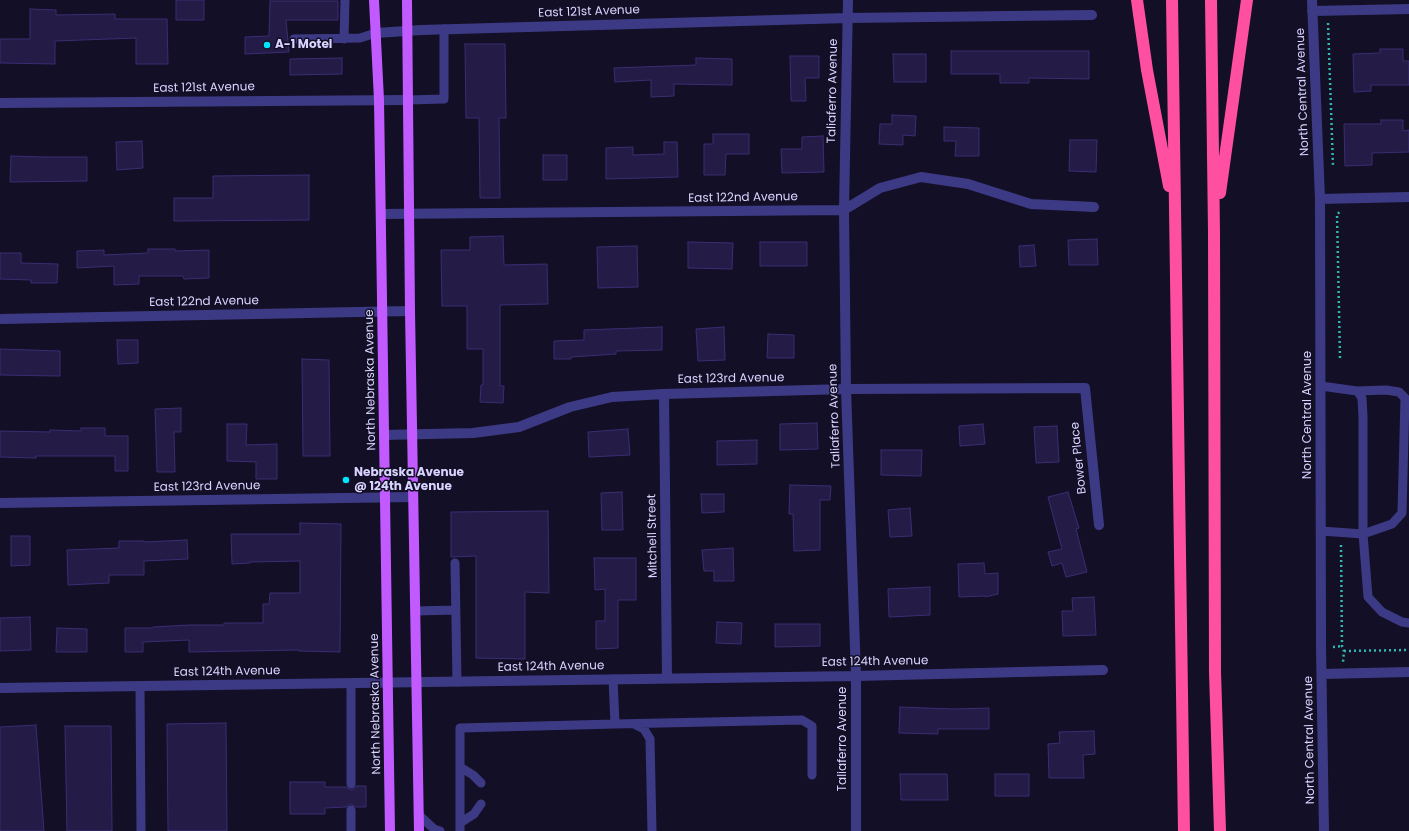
<!DOCTYPE html>
<style>
body{margin:0}
canvas{display:block;background:#130f26}
</style>
<canvas width="1409" height="831"></canvas>
<script>
const ctx = document.querySelector('canvas').getContext('2d');
ctx.lineJoin = 'round';
function paint(path, color) {
  ctx.fillStyle = color;
  ctx.fill(path, 'evenodd');
}
function shape(rows) {
  const path = new Path2D();
  for (const r of rows) {
    path.moveTo(r[0], r[1]);
    for (let i = 2; i < r.length; i += 2) path.lineTo(r[i], r[i + 1]);
  }
  return path;
}
function trace(path, color, width, dash) {
  ctx.strokeStyle = color;
  ctx.lineWidth = width;
  ctx.lineCap = dash ? 'butt' : 'round';
  ctx.setLineDash(dash || []);
  ctx.stroke(path);
}
function drawText(font, color, halo, rows, align = 'center') {
  ctx.font = font + ' Poppins,sans-serif';
  ctx.lineWidth = 3;
  ctx.setLineDash([]);
  ctx.textBaseline = 'middle';
  ctx.strokeStyle = halo;
  ctx.fillStyle = color;
  for (const [text, x, y, turn = 0] of rows) {
    ctx.save();
    ctx.translate(x, y);
    ctx.rotate((+turn || 0) * Math.PI / 180);
    ctx.textAlign = isNaN(turn) ? turn : align;
    if (halo) ctx.strokeText(text, 0, 0);
    ctx.fillText(text, 0, 0);
    ctx.restore();
  }
}
const building = shape([
 [176,0,204,0,204,20,176,20,176,0],
 [270,1,338,1,338,20,286,20,289,52,245,54,245,37,269,36,270,1],
 [30,9,56,10,56,15,115,14,115,19,167,19,168,64,136,64,136,38,55,41,55,64,0,63,0,39,30,39,30,9],
 [465,44,505,44,506,118,499,118,500,198,480,198,479,118,466,118,465,44],
 [1380,49,1403,49,1403,61,1409,61,1409,85,1371,85,1371,91,1354,92,1353,54,1380,53,1380,49],
 [951,51,1089,51,1089,79,1029,78,1029,83,1000,83,1000,74,951,74,951,51],
 [893,54,926,54,926,82,894,82,893,54],
 [790,56,819,56,819,78,805,78,806,101,791,101,790,56],
 [342,58,342,74,290,75,290,59,342,58],
 [696,58,732,59,732,85,674,84,674,96,651,97,651,80,615,82,614,68,696,65,696,58],
 [892,115,916,116,915,136,903,135,903,145,879,144,880,124,892,124,892,115],
 [1381,120,1403,120,1403,131,1409,130,1409,152,1372,153,1372,165,1345,166,1344,124,1381,124,1381,120],
 [944,127,979,128,979,156,955,156,956,141,944,141,944,127],
 [713,134,749,134,749,154,726,154,725,175,704,175,704,144,713,144,713,134],
 [823,136,824,172,782,173,781,149,802,149,802,137,823,136],
 [1070,140,1097,140,1096,172,1069,171,1070,140],
 [142,141,143,168,117,170,116,142,142,141],
 [664,142,677,142,678,177,606,179,606,148,633,147,633,155,664,154,664,142],
 [543,155,567,155,567,180,543,180,543,155],
 [11,156,43,157,87,157,87,181,10,182,11,156],
 [309,175,309,220,174,221,174,198,213,198,213,176,309,175],
 [503,236,504,265,547,264,548,304,500,305,500,386,504,386,503,403,480,402,481,385,483,385,483,349,467,349,467,306,442,306,441,250,470,250,470,237,503,236],
 [1097,239,1098,265,1069,265,1068,240,1097,239],
 [688,242,733,243,732,269,688,268,688,242],
 [760,242,807,242,807,266,760,266,760,242],
 [1034,245,1036,266,1020,267,1019,246,1034,245],
 [637,246,638,287,598,288,597,247,637,246],
 [148,249,175,249,175,251,209,250,209,278,184,279,183,276,139,276,139,284,114,285,114,266,77,268,77,251,104,250,104,255,148,253,148,249],
 [0,253,21,253,21,263,58,264,57,283,31,283,31,280,0,279,0,253],
 [662,327,662,350,616,351,616,354,571,357,571,359,554,359,554,341,584,340,584,330,662,327],
 [724,327,725,360,698,361,696,329,724,327],
 [768,334,794,335,794,358,767,358,768,334],
 [117,340,138,340,138,363,118,364,117,340],
 [0,349,60,351,60,376,0,375,0,349],
 [302,359,329,360,330,456,303,456,302,359],
 [181,408,181,432,174,432,175,472,157,472,155,409,181,408],
 [817,423,818,449,780,450,780,424,817,423],
 [227,424,247,424,246,445,277,444,277,479,256,479,256,462,227,461,227,424],
 [983,424,985,444,960,446,959,426,983,424],
 [1057,426,1059,462,1036,463,1034,427,1057,426],
 [81,428,105,428,105,436,128,436,128,471,115,471,115,456,36,456,36,458,0,457,0,431,50,432,50,430,81,431,81,428],
 [628,429,630,455,589,457,588,432,628,429],
 [757,440,757,464,717,465,717,441,757,440],
 [881,450,922,450,921,476,881,475,881,450],
 [790,485,831,486,830,500,820,500,820,550,794,551,793,514,789,514,790,485],
 [622,492,623,530,602,530,601,493,622,492],
 [1068,492,1079,528,1076,529,1087,572,1066,577,1062,563,1052,566,1048,552,1062,549,1048,497,1068,492],
 [701,494,724,494,724,512,702,513,701,494],
 [910,508,912,536,890,537,888,510,910,508],
 [548,511,549,593,525,592,525,659,476,658,476,556,451,557,451,512,548,511],
 [300,523,341,524,340,652,299,651,299,650,189,652,189,640,143,642,143,652,125,652,125,628,153,628,153,627,189,625,224,625,224,623,263,623,263,604,269,604,270,593,300,593,300,561,250,562,250,563,232,564,231,534,300,534,300,523],
 [11,536,30,536,30,565,11,566,11,536],
 [187,540,188,559,144,561,144,575,109,575,109,583,68,585,67,550,119,548,119,541,144,541,144,542,187,540],
 [733,548,734,581,714,581,714,571,704,571,702,550,733,548],
 [594,558,636,558,636,600,618,600,618,648,596,649,596,621,605,621,605,589,595,590,594,558],
 [984,563,985,574,998,573,998,594,985,597,985,596,959,597,958,564,984,563],
 [930,587,930,615,889,617,888,589,930,587],
 [1094,597,1096,635,1063,636,1062,611,1073,611,1072,598,1094,597],
 [30,617,31,650,0,651,0,618,30,617],
 [717,622,742,623,741,644,716,643,717,622],
 [775,624,820,624,820,646,775,647,775,624],
 [57,628,87,629,87,652,56,652,57,628],
 [900,707,953,709,989,708,989,729,938,729,938,734,899,733,900,707],
 [226,723,227,831,168,831,167,724,226,723],
 [36,725,44,831,0,831,0,727,36,725],
 [65,726,111,726,112,831,67,831,65,726],
 [1094,731,1095,754,1083,755,1084,778,1049,778,1048,744,1060,743,1059,732,1094,731],
 [900,774,947,774,948,800,901,800,900,774],
 [995,774,1029,774,1029,796,995,796,995,774],
 [290,782,325,782,325,787,346,787,351,790,354,789,356,786,366,786,366,807,356,807,351,804,346,807,325,808,325,814,290,814,290,782]
]);
const path = shape([
 [1328,23,1333,166],
 [1340,358,1337,214,1340,212],
 [1341,545,1342,646,1344,651,1343,662],
 [1333,647,1342,646],
 [1344,651,1409,650]
]);
const lane = shape([
 [294,39,360,38,376,33],
 [344,39,345,0],
 [408,100,444,99,444,29],
 [1321,386,1357,391,1362,398,1363,417,1363,534,1392,524,1402,513,1405,398,1399,392,1386,390,1357,391],
 [1321,531,1363,534,1368,597,1382,612,1402,622,1409,623],
 [455,563,457,682],
 [415,611,456,610],
 [351,684,351,784],
 [140,687,141,831],
 [615,724,802,720,812,726,812,775],
 [634,724,644,729,650,739,652,831],
 [460,767,473,775,481,783],
 [351,810,351,831],
 [419,815,434,829,440,831],
 [460,823,474,814,481,804],
 [460,831,460,728,615,724,613,679]
]);
const street = shape([
 [848,0,844,210,846,389,856,676,856,831],
 [1312,0,1320,199,1321,647,1324,831],
 [1312,11,1409,9],
 [376,33,421,30,848,18,1092,15],
 [0,103,408,100],
 [1320,199,1409,197],
 [381,214,844,210,880,188,921,177,968,184,1031,204,1094,207],
 [0,319,410,311],
 [664,394,667,678],
 [384,435,473,433,519,427,570,407,612,397,664,394,846,389,1085,388,1099,525],
 [0,503,413,497],
 [1322,674,1409,672],
 [0,688,856,676,1103,670]
]);
const primary = shape([
 [374,0,379,100,390,831],
 [407,0,410,311,419,831]
]);
const highway = shape([
 [1137,0,1147,70,1169,186],
 [1172,0,1184,831],
 [1211,0,1214,232,1215,672,1220,831],
 [1220,193,1247,0]
]);
const markers = [
 [267,45,4,"#00e5ff"],
 [346,480,4,"#00e5ff"]
];
const streetNames = [
 ["East 121st Avenue",589,12,-2],
 ["East 121st Avenue",204,88,-1],
 ["Taliaferro Avenue",833,91,-89],
 ["North Central Avenue",1303,92,-92],
 ["East 122nd Avenue",743,198,-1],
 ["East 122nd Avenue",204,302,-1],
 ["East 123rd Avenue",731,379,-1],
 ["North Nebraska Avenue",371,380,-91],
 ["North Central Avenue",1308,415,-90],
 ["Taliaferro Avenue",835,416,-92],
 ["Bower Place",1079,458,-96],
 ["East 123rd Avenue",207,487,-1],
 ["Mitchell Street",653,536,-91],
 ["East 124th Avenue",875,662,-1],
 ["East 124th Avenue",551,667,-1],
 ["East 124th Avenue",227,672,-1],
 ["North Nebraska Avenue",376,704,-91],
 ["Taliaferro Avenue",843,739,-90],
 ["North Central Avenue",1310,740,-91]
];
const poiNames = [
 ["A-1 Motel",275,45],
 ["Nebraska Avenue",354,473],
 ["@ 124th Avenue",354,487]
];
paint(building, '#241b47');
trace(building, '#3b2d73', 1);
trace(path, '#2fb8b0', 2.5, [2, 3]);
trace(lane, '#3d3a85', 9);
trace(street, '#3d3a85', 10);
trace(primary, '#c25bff', 10);
trace(highway, '#ff4fa3', 12);
for (const [x, y, r, color] of markers) {
  const dot = new Path2D();
  dot.arc(x, y, r, 0, 2 * Math.PI);
  ctx.fillStyle = color;
  ctx.fill(dot);
  trace(dot, '#130f26', 1.5);
}
drawText('12px', '#d9d4ff', '#130f26', streetNames);
drawText('bold 12px', '#d9d4ff', '#130f26', poiNames, 'left');
</script>
